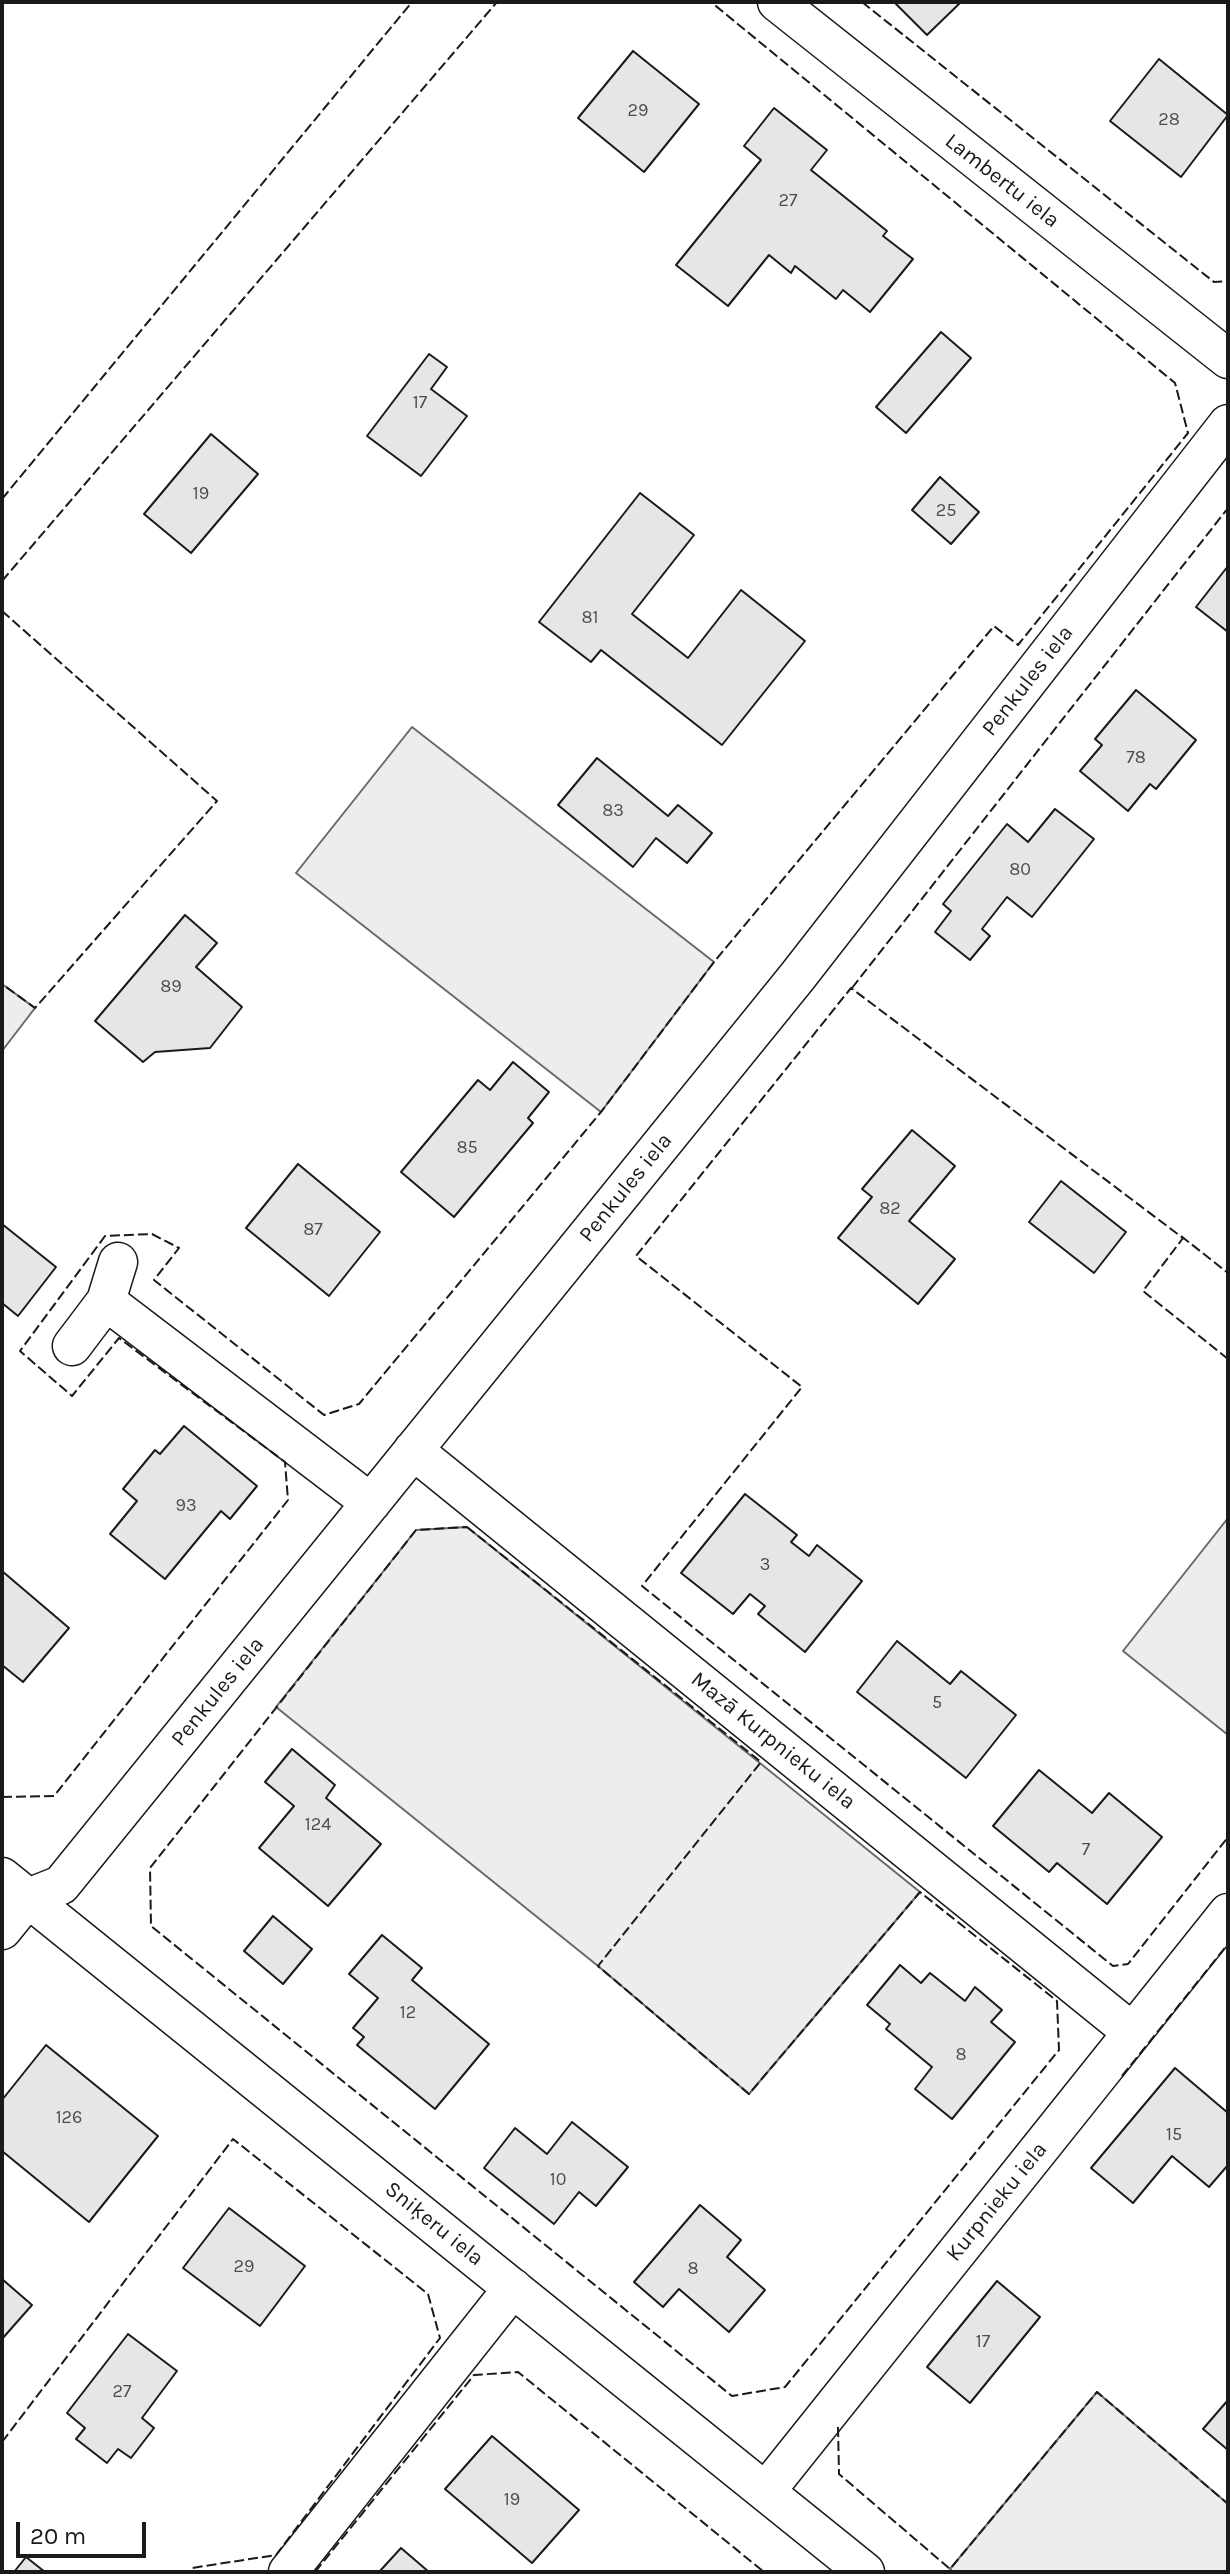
<!DOCTYPE html>
<meta charset="utf-8">
<style>
body{margin:0}
#map{position:relative;width:1230px;height:2574px;overflow:hidden;background:#fff;font-family:Karla,sans-serif}
canvas{display:block}
.frame{position:absolute;inset:0;border:4px solid #1a1a1a;pointer-events:none}
.scale{position:absolute;left:16px;top:2522px;width:130px;height:36px;box-sizing:border-box;border:4px solid #1a1a1a;border-top:0;padding-left:10px;font-size:24px;line-height:28px;white-space:nowrap;color:#1a1a1a;-webkit-text-stroke:6px #fff;paint-order:stroke}
</style>
<div id="map">
<canvas width="1230" height="2574"></canvas>
<div class="frame"></div>
<div class="scale">20 m</div>
</div>
<script>
const ctx = document.querySelector('canvas').getContext('2d');
ctx.lineJoin = 'round';
function paint(path, color) {
  ctx.fillStyle = color;
  ctx.fill(path, 'evenodd');
}
function shape(rows) {
  const path = new Path2D();
  for (const r of rows) {
    path.moveTo(r[0], r[1]);
    for (let i = 2; i < r.length; i += 2) path.lineTo(r[i], r[i + 1]);
  }
  return path;
}
function trace(path, color, width, dash) {
  ctx.strokeStyle = color;
  ctx.lineWidth = width;
  ctx.lineCap = dash ? 'butt' : 'round';
  ctx.setLineDash(dash || []);
  ctx.stroke(path);
}
function drawText(font, color, halo, rows, align = 'center') {
  ctx.font = font + ' Karla,sans-serif';
  ctx.lineWidth = 6;
  ctx.setLineDash([]);
  ctx.textBaseline = 'middle';
  ctx.strokeStyle = halo;
  ctx.fillStyle = color;
  for (const [text, x, y, turn = 0] of rows) {
    ctx.save();
    ctx.translate(x, y);
    ctx.rotate((+turn || 0) * Math.PI / 180);
    ctx.textAlign = isNaN(turn) ? turn : align;
    if (halo) ctx.strokeText(text, 0, 0);
    ctx.fillText(text, 0, 0);
    ctx.restore();
  }
}
const built = shape([
 [412,727,714,962,601,1112,296,873,412,727],
 [2,984,35,1008,2,1051,2,984],
 [1228,1518,1228,1735,1123,1651,1228,1518],
 [467,1527,920,1892,749,2094,598,1966,276,1707,416,1530,467,1527],
 [1097,2392,1228,2504,1228,2572,953,2572,950,2569,1097,2392]
]);
const building = shape([
 [894,2,961,2,927,35,894,2],
 [633,51,699,104,644,172,578,118,633,51],
 [1159,59,1228,115,1181,177,1110,121,1159,59],
 [774,108,827,150,811,170,887,231,883,236,913,259,870,312,843,290,836,299,795,266,791,273,769,255,728,306,676,265,761,160,744,146,774,108],
 [941,332,971,358,906,433,876,407,941,332],
 [429,354,447,367,431,389,467,416,421,476,367,436,429,354],
 [211,434,258,474,191,553,144,514,211,434],
 [940,477,979,512,951,544,912,510,940,477],
 [640,493,694,535,632,614,688,658,741,590,805,641,722,745,601,650,591,662,539,622,640,493],
 [1228,566,1228,632,1196,607,1228,566],
 [1136,690,1196,740,1156,789,1150,784,1128,811,1080,771,1102,745,1095,739,1136,690],
 [597,758,668,816,678,805,712,833,687,863,656,838,633,867,558,805,597,758],
 [1055,809,1094,839,1032,917,1007,897,982,929,990,936,970,960,935,932,951,911,943,904,1007,824,1028,842,1055,809],
 [185,915,217,943,196,967,242,1007,210,1048,155,1052,143,1062,95,1021,185,915],
 [513,1062,549,1092,528,1118,533,1123,454,1217,401,1172,478,1080,490,1090,513,1062],
 [912,1130,955,1166,909,1221,955,1259,918,1304,838,1238,872,1197,862,1189,912,1130],
 [298,1164,380,1232,329,1296,246,1228,298,1164],
 [1061,1181,1126,1232,1094,1273,1029,1222,1061,1181],
 [2,1224,56,1267,18,1316,2,1303,2,1224],
 [184,1426,257,1486,230,1519,221,1511,165,1579,110,1534,137,1501,123,1489,155,1450,160,1454,184,1426],
 [745,1494,797,1535,791,1542,809,1556,817,1545,862,1581,805,1652,758,1614,765,1606,750,1594,733,1614,681,1573,745,1494],
 [2,1571,69,1628,23,1682,2,1665,2,1571],
 [897,1641,950,1684,961,1671,1016,1715,966,1778,857,1692,897,1641],
 [292,1749,335,1785,326,1798,381,1844,328,1906,259,1848,294,1806,265,1782,292,1749],
 [1039,1770,1092,1813,1109,1793,1162,1837,1107,1904,1057,1863,1049,1872,993,1826,1039,1770],
 [273,1916,312,1949,283,1984,244,1951,273,1916],
 [382,1935,422,1968,412,1980,489,2044,435,2109,357,2045,364,2037,353,2028,378,1998,349,1974,382,1935],
 [900,1965,921,1983,930,1973,965,2001,975,1987,1002,2010,991,2022,1015,2042,952,2119,915,2089,932,2067,886,2029,890,2024,867,2005,900,1965],
 [46,2045,158,2136,89,2222,2,2151,2,2100,46,2045],
 [1175,2068,1228,2113,1228,2165,1209,2187,1172,2156,1133,2203,1091,2168,1175,2068],
 [572,2122,628,2167,596,2206,579,2192,554,2224,484,2168,515,2128,547,2154,572,2122],
 [700,2205,741,2240,727,2257,765,2290,729,2332,679,2289,663,2307,634,2282,700,2205],
 [229,2208,305,2266,260,2326,183,2268,229,2208],
 [2,2279,32,2305,2,2339,2,2279],
 [997,2281,1040,2317,970,2403,927,2367,997,2281],
 [128,2334,177,2371,142,2418,154,2428,131,2458,118,2449,107,2463,76,2439,85,2428,67,2413,128,2334],
 [1228,2400,1228,2450,1203,2429,1228,2400],
 [492,2436,579,2510,532,2563,445,2489,492,2436],
 [401,2548,429,2572,379,2572,401,2548],
 [26,2557,45,2572,14,2572,26,2557]
]);
const minor = shape([
 [777,2,1228,359],
 [106,1301,118,1262],
 [72,1346,106,1301,371,1503],
 [413,1450,1132,2032],
 [2,1877,865,2572],
 [2,1930,28,1898,61,1885,797,977,1228,424],
 [766,2491,1228,1913],
 [288,2572,513,2288]
]);
const fence = shape([
 [862,2,1214,282,1228,281],
 [2,499,412,2],
 [2,581,497,2],
 [2,611,217,801,35,1008,2,984],
 [852,988,1228,508],
 [1181,1236,1228,1273],
 [1228,1359,1143,1291,1183,1238,851,988,636,1256,802,1387,642,1586,1113,1966,1128,1964,1228,1837],
 [467,1527,761,1762,598,1966,749,2094,920,1892,1057,2001,1059,2050,785,2387,732,2396,151,1926,150,1868,416,1530,467,1527],
 [2,1797,54,1796,288,1500,285,1462,119,1338,72,1396,20,1351,105,1236,152,1234,179,1248,154,1280,324,1415,359,1404,601,1112,714,962,994,626,1018,645,1188,433,1175,383,711,2],
 [1122,2076,1228,1944],
 [838,2427,839,2474,950,2569,1097,2392,1228,2504],
 [2,2442,233,2139,428,2294,440,2338,276,2555,192,2568,189,2572],
 [315,2572,474,2375,518,2372,764,2572]
]);
const numberNames = [
 ["29",638,111],
 ["28",1169,120],
 ["27",788,201],
 ["17",420,403],
 ["19",201,494],
 ["25",946,511],
 ["81",590,618],
 ["78",1136,758],
 ["83",613,811],
 ["80",1020,870],
 ["89",171,987],
 ["85",467,1148],
 ["82",890,1209],
 ["87",313,1230],
 ["93",186,1506],
 ["3",765,1565],
 ["5",937,1703],
 ["124",318,1825],
 ["7",1086,1850],
 ["12",408,2013],
 ["8",961,2055],
 ["126",69,2118],
 ["15",1174,2135],
 ["10",558,2180],
 ["29",244,2267],
 ["8",693,2269],
 ["17",983,2342],
 ["27",122,2392],
 ["19",512,2500]
];
const streetNames = [
 ["Lambertu iela",1002,181,38],
 ["Penkules iela",1028,681,-52],
 ["Penkules iela",626,1188,-51],
 ["Penkules iela",218,1692,-51],
 ["Mazā Kurpnieku iela",773,1741,39],
 ["Kurpnieku iela",997,2202,-51],
 ["Sniķeru iela",434,2224,39]
];
paint(built, '#ededed');
trace(built, '#6a6a6a', 2);
paint(building, '#e6e6e6');
trace(building, '#1a1a1a', 2);
trace(minor, '#1a1a1a', 41);
trace(minor, '#fff', 38);
trace(fence, '#1a1a1a', 2, [10, 4]);
drawText('18px', '#4d4d4d', null, numberNames);
drawText('22px', '#1a1a1a', '#fff', streetNames);
</script>
